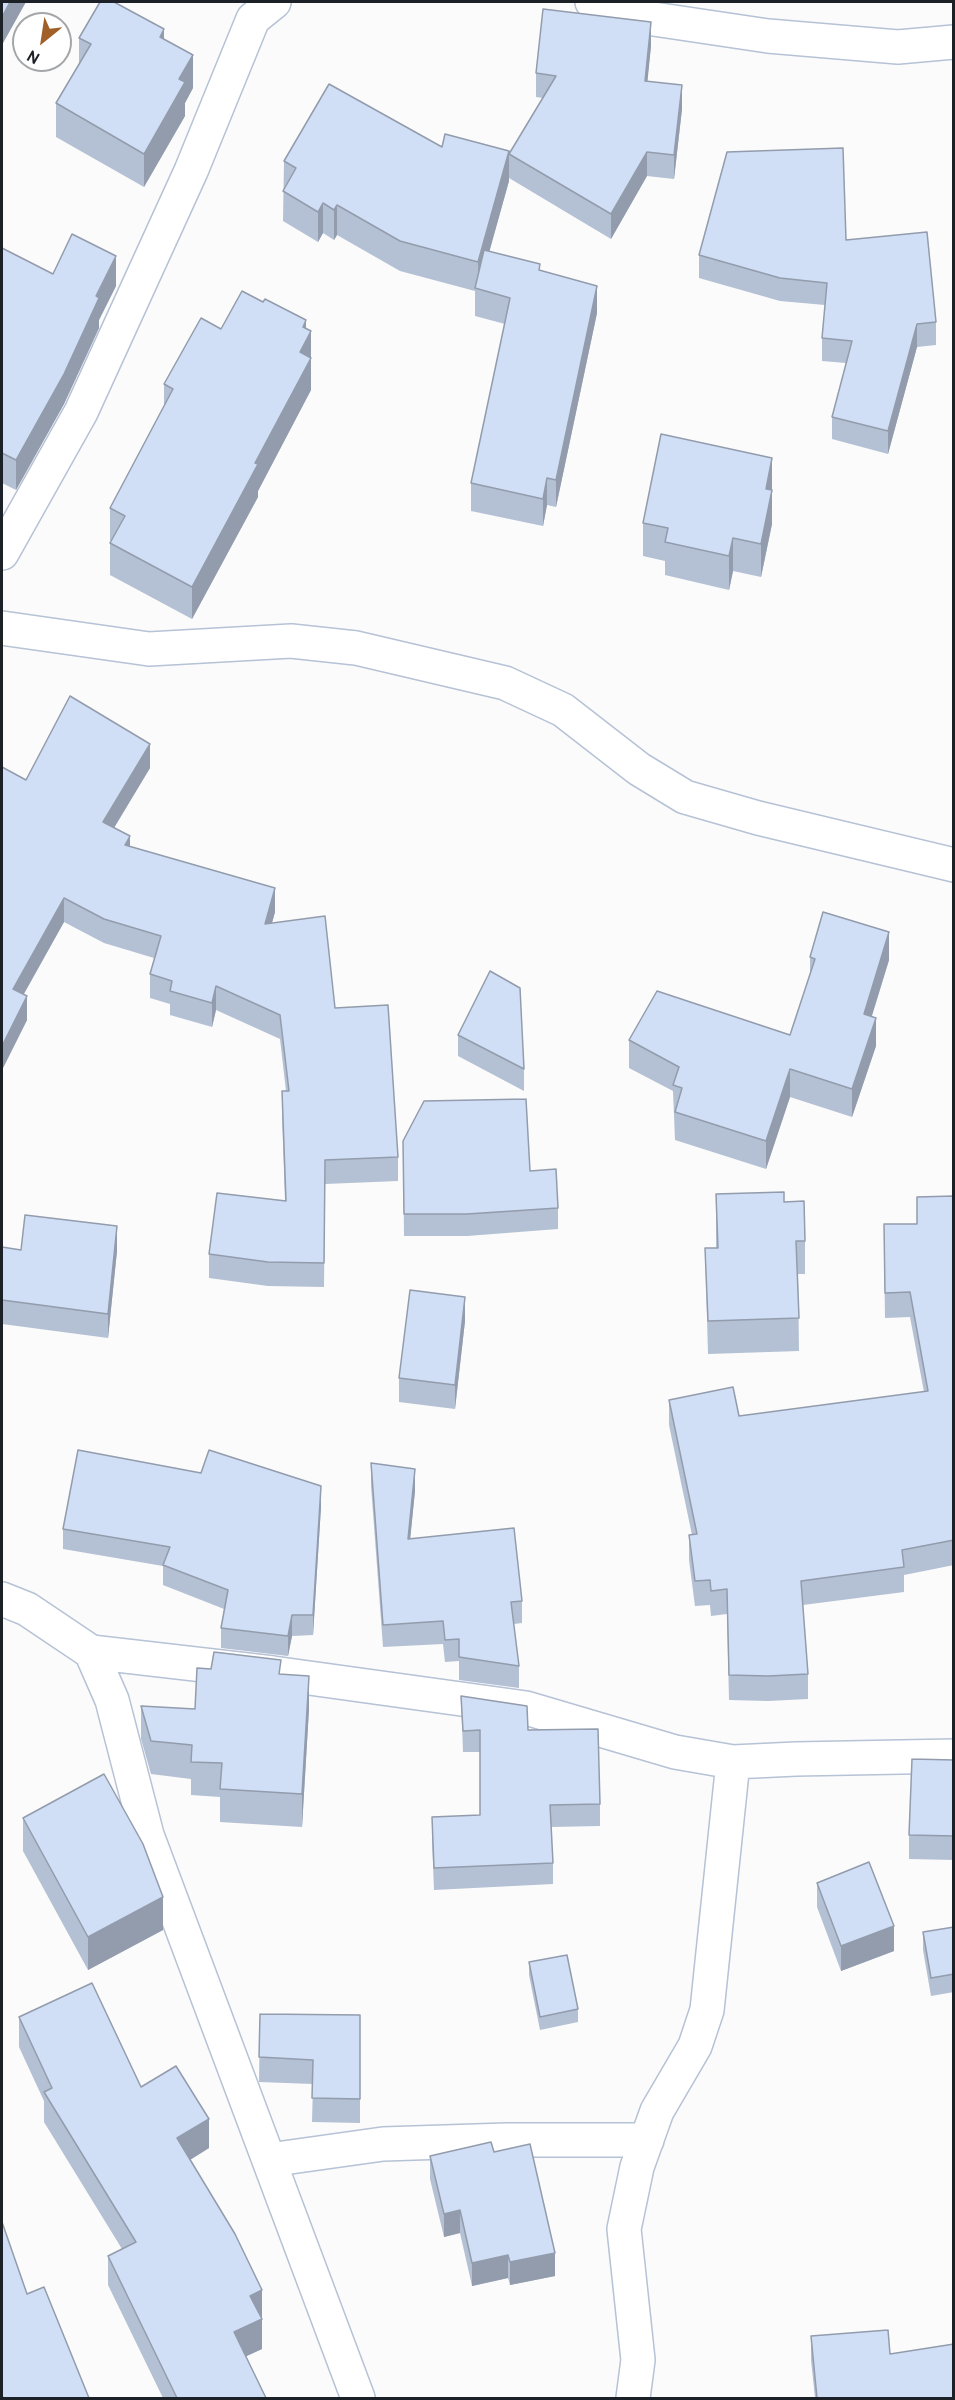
<!DOCTYPE html>
<style>
body{margin:0}
#map{position:relative;width:955px;height:2400px;overflow:hidden;background:#fbfbfb;font-family:Overpass,sans-serif}
canvas{display:block}
.frame{position:absolute;inset:0;border:3px solid #1c2127;pointer-events:none}
.north{position:absolute;left:12px;top:12px;width:60px;height:60px;box-sizing:border-box;background:#fff;border:2px solid #a4a6a9;border-radius:50%;rotate:210deg;font-size:16px;font-weight:700;line-height:24px;text-align:center;color:#1c2127}
.north::after{content:'';display:block;margin:auto;width:21px;height:27px;background:#a06028;clip-path:polygon(50% 0,100% 100%,50% 72%,0 100%)}
</style>
<div id="map">
<canvas width="955" height="2400"></canvas>
<div class="frame"></div>
<div class="north">N</div>
</div>
<script>
const ctx = document.querySelector('canvas').getContext('2d');
ctx.lineJoin = 'round';
function shape(rows) {
  const path = new Path2D();
  for (const r of rows) {
    path.moveTo(r[0], r[1]);
    for (let i = 2; i < r.length; i += 2) path.lineTo(r[i], r[i + 1]);
  }
  return path;
}
function trace(path, color, width, dash) {
  ctx.strokeStyle = color;
  ctx.lineWidth = width;
  ctx.lineCap = dash ? 'butt' : 'round';
  ctx.setLineDash(dash || []);
  ctx.stroke(path);
}
function paint(path, color) {
  ctx.fillStyle = color;
  ctx.fill(path, 'evenodd');
}
const minor = shape([
 [592,2,647,18,768,36,898,47,954,42],
 [2,553,81,412,191,171,253,19,274,2],
 [2,628,149,649,291,641,356,648,505,683,563,710,639,769,685,797,758,818,954,865],
 [2,1599,27,1609,91,1652,112,1700,147,1835,358,2398],
 [91,1652,273,1673,526,1708,675,1752,733,1762,796,1759,954,1756],
 [269,2160,383,2144,507,2140,647,2140],
 [633,2398,638,2360,624,2229,637,2167,657,2111,695,2046,707,2010,733,1762]
]);
const wall = shape([
 [79,38,164,40,193,88,185,103,185,116,144,187,56,137,56,103,79,64],
 [651,46,647,82,682,109,674,179,647,176,611,239,509,178,509,154,543,98,536,97,536,73],
 [442,147,509,181,489,251,540,271,597,313,556,507,547,505,543,526,471,511,471,483,505,324,475,316,475,291,400,271,337,235,334,240,323,233,318,242,283,221,284,161],
 [846,240,936,322,936,345,917,347,888,454,832,439,832,417,846,363,822,361,822,338,825,305,780,301,699,278,699,255],
 [2,248,53,274,116,286,99,320,99,328,64,404,16,490,2,483],
 [221,329,306,329,311,331,311,390,258,491,258,497,192,619,110,575,110,543,111,541,110,540,110,508,164,406,164,384],
 [772,458,772,524,761,577,733,571,729,590,665,575,665,561,643,556,643,523],
 [2,767,26,780,150,768,114,828,130,846,275,912,272,923,335,1008,398,1157,398,1181,325,1184,324,1287,268,1286,209,1278,209,1254,285,1201,282,1115,282,1091,286,1091,280,1039,216,1010,212,1027,170,1015,170,1004,150,998,150,974,154,958,104,943,64,922,24,994,27,1020,2,1070],
 [810,957,889,960,872,1016,876,1046,852,1117,790,1097,766,1169,675,1140,673,1091,629,1068,629,1040,790,1035,810,975],
 [458,1035,524,1069,524,1091,458,1056],
 [403,1141,530,1171,558,1208,558,1229,467,1236,404,1236],
 [716,1194,784,1202,805,1241,805,1274,798,1274,799,1351,708,1354,705,1248,716,1248],
 [954,1196,954,1565,904,1575,904,1592,803,1605,808,1674,808,1699,768,1701,729,1700,727,1614,711,1616,710,1605,695,1606,689,1560,689,1535,692,1535,669,1425,669,1400,739,1416,924,1392,910,1317,885,1318,884,1249],
 [2,1247,21,1250,117,1251,108,1338,2,1324],
 [465,1321,455,1409,399,1402,399,1378],
 [371,1463,415,1491,410,1538,522,1601,522,1623,514,1624,519,1666,519,1688,459,1680,459,1661,445,1662,443,1644,383,1647,371,1486],
 [321,1507,313,1635,292,1636,288,1656,221,1648,221,1628,224,1609,163,1585,163,1566,63,1549,63,1529],
 [281,1674,309,1709,302,1827,220,1822,220,1797,191,1795,191,1779,151,1774,141,1739,141,1706,195,1709],
 [461,1696,528,1730,600,1804,600,1826,551,1827,553,1863,553,1884,434,1890,432,1839,432,1817,480,1815,480,1752,463,1752],
 [954,1760,954,1860,909,1859,909,1835],
 [23,1818,163,1930,88,1970,23,1851],
 [817,1883,894,1951,841,1971,817,1907],
 [954,1927,954,1992,931,1996,923,1950,923,1932],
 [529,1962,578,2009,578,2022,540,2030,529,1975],
 [260,2014,360,2015,360,2123,312,2122,313,2084,259,2082],
 [19,2017,141,2087,209,2148,190,2160,262,2290,262,2349,246,2356,266,2398,163,2398,108,2285,108,2256,122,2249,44,2122,44,2101,19,2047],
 [494,2152,555,2276,510,2285,508,2278,472,2286,460,2233,444,2237,430,2179,430,2156],
 [811,2336,890,2354,954,2398,815,2398,811,2360]
]);
const shadedWall = shape([
 [10,2,26,2,2,45,2,17],
 [651,22,651,46,645,106,645,81],
 [164,29,164,63,160,37],
 [193,55,193,88,185,103,185,116,144,187,144,154,179,79],
 [682,85,682,109,674,179,674,155],
 [509,151,509,181,479,289,478,262],
 [647,152,647,176,611,239,611,214],
 [323,203,323,233,318,242,318,212],
 [337,205,337,235,334,240,334,210],
 [116,256,116,286,99,320,99,328,64,404,16,490,16,460],
 [597,286,597,313,556,507,556,480],
 [306,320,306,339,311,331,311,390,258,491,258,497,192,619,192,587,255,463,300,352,303,327],
 [917,324,917,347,888,454,888,431],
 [772,458,772,524,761,577,761,544,766,489],
 [547,478,547,505,543,526,543,499],
 [733,538,733,571,729,590,729,556],
 [150,744,150,768,103,846,103,822],
 [130,836,130,860,125,845],
 [275,888,275,912,265,948,265,924],
 [64,898,64,922,13,1013,13,989],
 [889,932,889,960,864,1041,864,1014],
 [216,986,216,1010,212,1027,212,1003],
 [27,996,27,1020,2,1070,2,1046],
 [876,1018,876,1046,852,1117,852,1089],
 [790,1069,790,1097,766,1169,766,1141],
 [117,1226,117,1251,108,1338,108,1314],
 [465,1297,465,1321,455,1409,455,1385],
 [415,1469,415,1491,408,1561,408,1539],
 [321,1486,321,1507,313,1635,313,1615],
 [292,1615,292,1636,288,1656,288,1636],
 [309,1676,309,1709,302,1827,302,1794],
 [163,1897,163,1930,88,1970,88,1937],
 [894,1926,894,1951,841,1971,841,1946],
 [209,2119,209,2148,177,2168,177,2138],
 [460,2210,460,2233,444,2237,444,2214],
 [555,2253,555,2276,510,2285,510,2262],
 [508,2255,508,2278,472,2286,472,2263],
 [262,2290,262,2349,234,2362,234,2332,250,2296]
]);
const building = shape([
 [2,2,10,2,2,17,2,2],
 [100,2,114,2,164,29,160,37,193,55,179,79,185,82,144,154,56,103,91,44,79,38,100,2],
 [543,9,651,22,645,81,682,85,674,155,647,152,611,214,509,154,556,76,536,73,543,9],
 [329,84,442,147,445,134,509,151,478,262,400,241,337,205,334,210,323,203,318,212,283,191,296,168,284,161,329,84],
 [843,148,846,240,927,232,936,322,917,324,888,431,832,417,852,341,822,338,827,283,780,278,699,255,727,152,843,148],
 [72,234,116,256,96,296,99,298,64,374,16,460,2,453,2,248,53,274,72,234],
 [484,250,540,264,539,270,597,286,556,480,547,478,543,499,471,483,510,298,475,288,484,250],
 [242,291,263,302,265,299,306,320,303,327,311,331,300,352,311,358,255,463,258,464,192,587,110,543,125,516,110,508,173,389,164,384,201,318,221,329,242,291],
 [661,434,772,458,766,489,772,490,761,544,733,538,729,556,665,542,668,528,643,523,661,434],
 [70,696,150,744,103,822,130,836,125,845,275,888,265,924,325,916,335,1008,388,1005,398,1157,325,1160,324,1263,268,1262,209,1254,217,1193,286,1201,282,1091,289,1091,280,1015,216,986,212,1003,170,991,172,981,150,974,161,936,104,919,64,898,13,989,27,996,2,1046,2,767,26,780,70,696],
 [823,912,889,932,864,1014,876,1018,852,1089,790,1069,766,1141,675,1112,682,1088,673,1085,679,1067,629,1040,657,991,790,1035,815,959,810,957,823,912],
 [490,971,520,988,524,1069,458,1035,490,971],
 [526,1099,530,1171,556,1169,558,1208,467,1214,404,1214,403,1141,424,1101,526,1099],
 [784,1192,784,1202,804,1201,805,1241,796,1241,799,1318,708,1321,705,1248,718,1248,716,1194,784,1192],
 [954,1196,954,1540,902,1550,904,1567,801,1581,808,1674,768,1676,729,1675,727,1589,711,1591,710,1580,695,1581,689,1535,697,1534,669,1400,733,1387,739,1416,928,1391,910,1292,885,1293,884,1224,917,1224,917,1197,954,1196],
 [25,1215,117,1226,108,1314,2,1300,2,1247,21,1250,25,1215],
 [410,1290,465,1297,455,1385,399,1378,410,1290],
 [78,1450,201,1473,209,1450,321,1486,313,1615,292,1615,288,1636,221,1628,228,1590,163,1565,170,1547,63,1529,78,1450],
 [371,1463,415,1469,408,1539,514,1528,522,1601,511,1602,519,1666,459,1657,459,1639,445,1640,443,1621,383,1625,371,1463],
 [214,1652,281,1660,279,1674,309,1676,302,1794,220,1789,222,1763,191,1762,192,1745,151,1741,141,1706,195,1709,197,1668,211,1669,214,1652],
 [461,1696,527,1706,528,1730,598,1729,600,1804,550,1805,553,1863,434,1868,432,1817,480,1815,480,1730,463,1731,461,1696],
 [912,1759,954,1760,954,1836,909,1835,912,1759],
 [104,1774,143,1844,163,1897,88,1937,23,1818,104,1774],
 [869,1862,894,1926,841,1946,817,1883,869,1862],
 [954,1927,954,1974,931,1978,923,1932,954,1927],
 [567,1955,578,2009,540,2017,529,1962,567,1955],
 [92,1983,141,2087,176,2066,209,2119,177,2138,235,2234,262,2290,250,2296,262,2319,234,2332,266,2398,177,2398,108,2256,136,2242,44,2092,52,2088,19,2017,92,1983],
 [260,2014,360,2015,360,2099,312,2098,313,2060,259,2057,260,2014],
 [491,2142,494,2152,530,2144,555,2253,510,2262,508,2255,472,2263,460,2210,444,2214,430,2156,491,2142],
 [2,2222,27,2294,44,2287,89,2398,3,2398,2,2395,2,2222],
 [888,2330,890,2354,954,2344,954,2398,817,2398,811,2336,888,2330]
]);
trace(minor, '#b6c2d5', 36);
trace(minor, '#fff', 33);
paint(wall, '#b4c0d4');
paint(shadedWall, '#929cac');
paint(building, '#d1dff6');
trace(building, '#929cac', 1.5);
</script>
